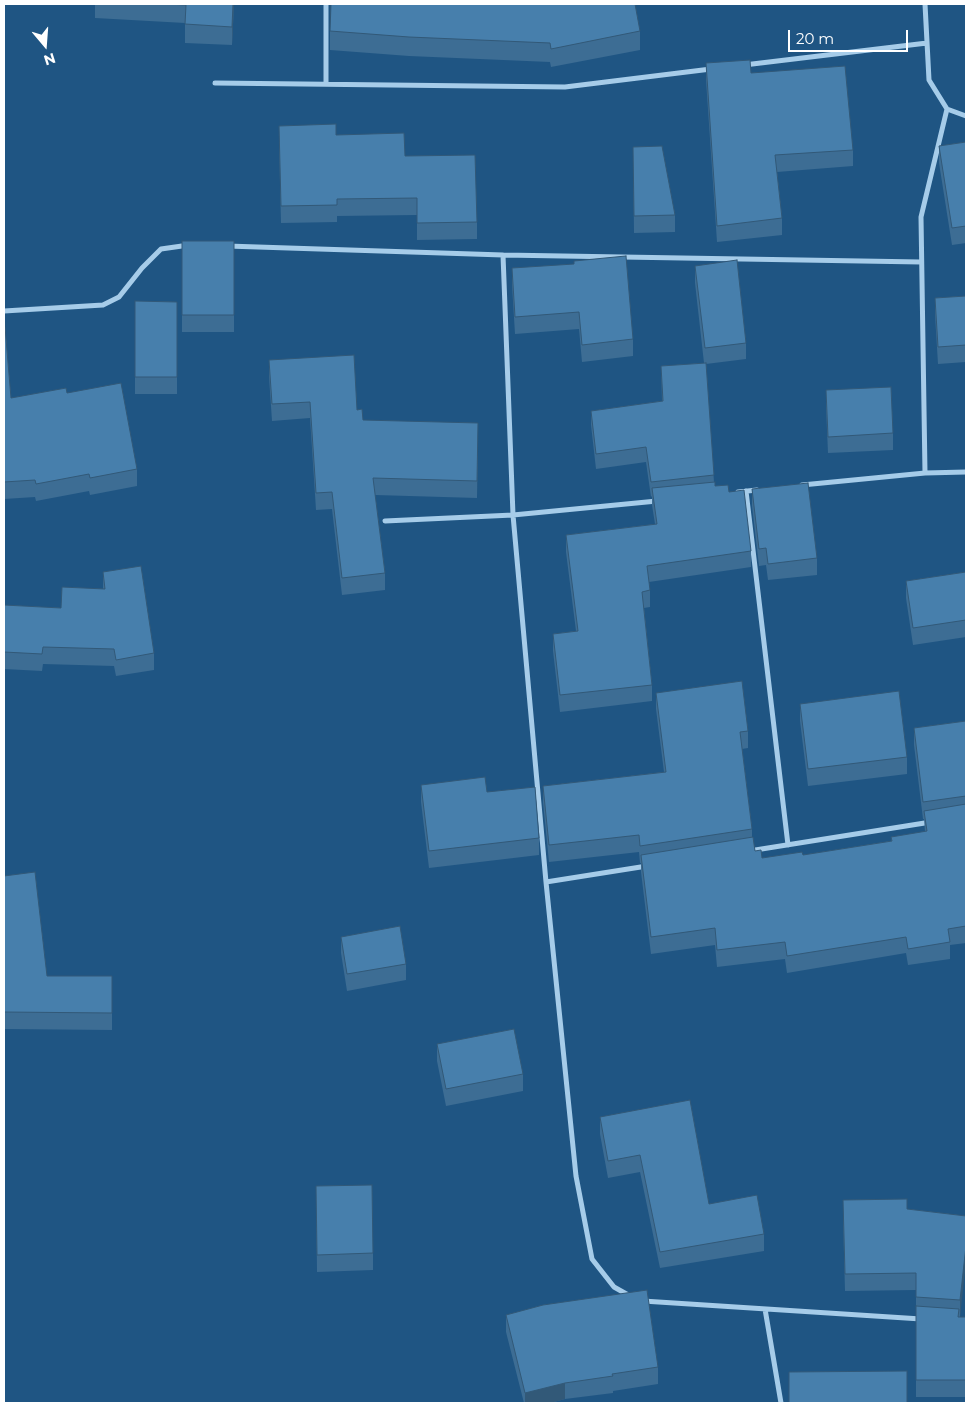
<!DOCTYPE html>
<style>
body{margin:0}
#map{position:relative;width:970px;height:1407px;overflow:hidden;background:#1f5583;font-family:Montserrat,sans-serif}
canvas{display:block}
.frame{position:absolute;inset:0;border:5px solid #fff;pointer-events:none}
.north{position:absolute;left:20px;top:20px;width:50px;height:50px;-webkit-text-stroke:4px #1f5583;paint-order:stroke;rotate:162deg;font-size:14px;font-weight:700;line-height:20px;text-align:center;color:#fff}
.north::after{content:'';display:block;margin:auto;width:18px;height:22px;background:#fff;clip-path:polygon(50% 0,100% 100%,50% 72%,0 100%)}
.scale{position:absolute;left:788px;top:30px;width:120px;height:22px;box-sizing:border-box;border:2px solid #fff;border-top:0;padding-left:6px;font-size:15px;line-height:18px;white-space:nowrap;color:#fff;-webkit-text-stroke:4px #1f5583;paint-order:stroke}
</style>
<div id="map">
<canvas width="970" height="1407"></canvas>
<div class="frame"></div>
<div class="north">N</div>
<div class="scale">20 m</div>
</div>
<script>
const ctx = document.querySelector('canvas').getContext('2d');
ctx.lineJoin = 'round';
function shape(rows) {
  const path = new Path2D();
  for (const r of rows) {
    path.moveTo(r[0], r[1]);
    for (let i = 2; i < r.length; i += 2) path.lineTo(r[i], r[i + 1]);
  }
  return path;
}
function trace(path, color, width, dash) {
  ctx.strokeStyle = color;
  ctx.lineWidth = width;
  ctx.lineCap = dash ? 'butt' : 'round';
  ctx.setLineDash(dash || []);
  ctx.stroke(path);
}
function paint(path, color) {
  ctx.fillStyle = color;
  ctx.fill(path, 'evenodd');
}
const minor = shape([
 [925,4,929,80,947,109,966,116],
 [744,65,927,43],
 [215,83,565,87,711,69],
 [326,84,326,4],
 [227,246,503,255,921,262],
 [503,255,513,515,546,882,576,1176,592,1259,614,1287,630,1296],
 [4,311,103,305,119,297,142,268,161,249,189,245],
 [925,473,921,217,947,109],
 [802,485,925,473,966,472],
 [746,491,788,845],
 [738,492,757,490],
 [385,521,513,515,657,501],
 [749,851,931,822],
 [546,882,647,866],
 [643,1301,921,1319],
 [765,1309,781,1403]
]);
const wall = shape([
 [95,4,234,4,232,45,185,43,185,23,95,18],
 [330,31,640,31,640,50,551,67,550,62,409,56,330,50],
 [706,63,751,73,853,150,853,166,777,172,782,218,782,235,717,242,706,80],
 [336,135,405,156,477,222,477,239,417,240,417,215,337,216,337,222,281,223,279,142],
 [966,142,966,243,952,245,939,163,939,146],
 [633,147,675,215,675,232,634,233],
 [182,241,234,241,234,332,182,332],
 [695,266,746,343,746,359,706,364,714,482,715,486,729,492,751,551,751,567,649,582,650,590,650,607,644,608,652,685,652,701,560,712,553,651,553,634,576,631,566,552,566,535,655,524,652,505,652,496,651,497,646,462,596,469,591,425,591,411,662,401,661,366,704,363,695,283],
 [512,268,633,339,633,356,582,362,579,329,515,334,512,285],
 [966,296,966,362,938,364,935,315,935,298],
 [135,301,177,302,177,394,135,394],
 [4,315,11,398,67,393,137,469,137,486,90,495,89,491,36,501,35,497,4,499],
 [269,360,357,410,363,420,478,440,477,498,375,495,385,573,385,590,342,595,332,509,316,510,310,418,272,421,269,377],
 [826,390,893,433,893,450,828,453,826,407],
 [752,489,817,558,817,575,768,580,766,565,759,566,752,506],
 [103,572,154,653,154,670,116,676,114,666,43,664,42,671,4,669,4,605,61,608,103,589],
 [966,572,966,637,913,645,906,598,906,581],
 [656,693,748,731,748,748,742,749,752,829,752,838,755,851,762,858,803,855,891,841,891,837,925,832,924,819,923,819,914,745,914,728,966,721,966,943,950,945,950,959,908,965,906,953,787,973,785,959,717,967,715,945,651,954,641,872,641,863,640,863,639,852,549,862,543,803,543,786,664,772,656,709],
 [800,704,907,757,907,774,808,786,800,721],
 [421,785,487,792,539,838,539,855,429,868,421,802],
 [4,876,47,976,112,976,112,1030,4,1029],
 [341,937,406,964,406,980,347,991,341,953],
 [437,1044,523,1074,523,1091,446,1106,437,1061],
 [600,1117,709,1204,764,1234,764,1251,660,1268,640,1172,608,1178,600,1134],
 [316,1186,373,1253,373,1270,317,1272],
 [907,1209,966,1216,960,1317,966,1317,966,1397,916,1397,916,1290,845,1291,843,1217],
 [506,1315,658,1367,658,1384,613,1391,613,1393,565,1399,550,1403,524,1403,506,1332]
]);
const shadedWall = shape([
 [233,4,234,4,232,45,232,27],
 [478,423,478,440,477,498,477,481],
 [966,1246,966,1263,960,1317,960,1300],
 [565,1383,565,1399,550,1403,525,1403,525,1393]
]);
const building = shape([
 [167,4,233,4,232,27,185,24,186,5,167,4],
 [331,4,635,4,640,31,551,49,550,43,409,37,330,31,331,4],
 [750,60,751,73,845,66,853,150,775,155,782,218,717,226,706,63,750,60],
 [336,124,336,135,404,133,405,156,475,155,477,222,417,223,417,198,337,199,337,205,281,206,279,126,336,124],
 [966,142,966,226,952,228,939,146,966,142],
 [662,146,675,215,634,216,633,147,662,146],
 [182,241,234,241,234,315,182,315,182,241],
 [626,256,633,339,582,345,579,312,515,317,512,268,574,264,574,261,626,256],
 [737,260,746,343,705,348,695,266,737,260],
 [966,296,966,345,938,347,935,298,966,296],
 [135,301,177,302,177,377,135,377,135,301],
 [4,315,11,398,66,388,67,393,121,383,137,469,90,478,89,474,36,484,35,480,4,482,4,315],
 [354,355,357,410,362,409,363,420,478,423,477,481,373,478,385,573,342,578,332,492,316,493,310,402,272,404,269,360,354,355],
 [706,363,714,475,651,482,646,447,596,454,591,411,663,401,661,366,706,363],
 [891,387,893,433,828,437,826,390,891,387],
 [715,482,715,486,728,485,729,492,744,490,751,551,647,566,650,590,642,592,652,685,560,695,553,634,578,631,566,535,657,524,652,488,715,482],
 [808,483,817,558,768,564,766,548,759,549,752,489,808,483],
 [141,566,154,653,116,660,114,649,43,647,42,654,4,652,4,605,61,608,62,587,105,589,103,572,141,566],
 [966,572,966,620,913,628,906,581,966,572],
 [742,681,748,731,740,732,752,829,640,846,639,835,549,845,543,786,666,772,656,693,742,681],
 [899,691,907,757,808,769,800,704,899,691],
 [966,721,966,796,923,802,914,728,966,721],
 [485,777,487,792,535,787,539,838,429,851,421,785,485,777],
 [966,804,966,926,948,929,950,942,908,949,906,937,787,956,785,942,717,950,715,928,651,937,641,855,753,837,755,851,761,850,762,858,802,852,803,855,892,841,891,837,927,831,924,811,966,804],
 [35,872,47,976,112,976,112,1013,4,1012,4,876,35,872],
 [400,926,406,964,347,974,341,937,400,926],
 [514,1029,523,1074,446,1089,437,1044,514,1029],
 [690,1100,709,1204,757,1195,764,1234,660,1252,640,1155,608,1161,600,1117,690,1100],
 [372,1185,373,1253,317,1255,316,1186,372,1185],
 [907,1199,907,1209,966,1216,966,1246,960,1300,916,1297,916,1273,845,1274,843,1200,907,1199],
 [647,1290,658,1367,612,1374,613,1376,565,1383,525,1393,506,1315,543,1305,647,1290],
 [916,1306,959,1309,958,1317,966,1317,966,1380,916,1380,916,1306],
 [907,1371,907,1403,789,1403,789,1372,907,1371]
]);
trace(minor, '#a6cce9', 5);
paint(wall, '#3d6d94');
paint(shadedWall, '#325978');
paint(building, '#477fac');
trace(building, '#325978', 1);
</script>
